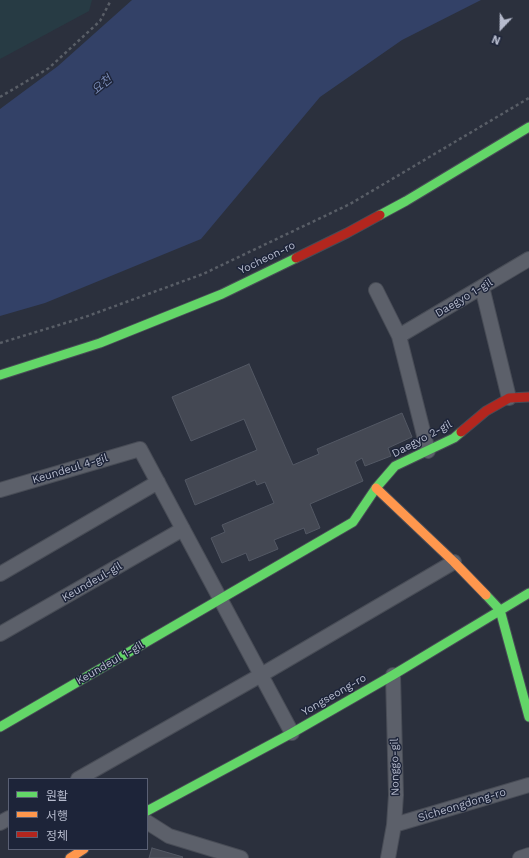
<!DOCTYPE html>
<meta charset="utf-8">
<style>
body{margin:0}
#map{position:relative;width:529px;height:858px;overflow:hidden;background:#2b303d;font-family:"Work Sans","Noto Sans KR",sans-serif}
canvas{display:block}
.legend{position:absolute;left:8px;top:778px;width:140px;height:72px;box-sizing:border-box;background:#1d2439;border:1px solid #5a6074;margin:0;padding:5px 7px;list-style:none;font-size:12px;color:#b6bbcd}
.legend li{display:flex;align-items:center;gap:8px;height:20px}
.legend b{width:20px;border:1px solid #5a6074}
.north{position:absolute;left:481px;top:8px;width:40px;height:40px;-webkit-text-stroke:3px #1d2439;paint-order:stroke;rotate:202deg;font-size:11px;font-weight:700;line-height:16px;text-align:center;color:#b6bbcd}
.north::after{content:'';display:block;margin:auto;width:14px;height:18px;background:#b6bbcd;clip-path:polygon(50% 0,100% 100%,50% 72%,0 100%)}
</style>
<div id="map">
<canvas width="529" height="858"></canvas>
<ul class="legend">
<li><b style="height:5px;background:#63d668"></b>원활</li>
<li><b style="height:5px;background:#ff974d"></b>서행</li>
<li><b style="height:5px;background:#b3261e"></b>정체</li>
</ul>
<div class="north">N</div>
</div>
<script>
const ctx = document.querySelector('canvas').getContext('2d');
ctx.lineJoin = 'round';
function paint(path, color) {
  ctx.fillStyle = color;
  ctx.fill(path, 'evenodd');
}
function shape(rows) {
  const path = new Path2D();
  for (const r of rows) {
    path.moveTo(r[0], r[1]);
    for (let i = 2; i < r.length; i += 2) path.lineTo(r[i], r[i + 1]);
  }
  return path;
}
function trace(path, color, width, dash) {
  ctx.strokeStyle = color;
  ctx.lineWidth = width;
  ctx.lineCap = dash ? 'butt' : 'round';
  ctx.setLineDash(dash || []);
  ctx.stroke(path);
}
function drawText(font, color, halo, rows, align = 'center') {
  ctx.font = font + ' "Work Sans","Noto Sans KR",sans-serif';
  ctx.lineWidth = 3;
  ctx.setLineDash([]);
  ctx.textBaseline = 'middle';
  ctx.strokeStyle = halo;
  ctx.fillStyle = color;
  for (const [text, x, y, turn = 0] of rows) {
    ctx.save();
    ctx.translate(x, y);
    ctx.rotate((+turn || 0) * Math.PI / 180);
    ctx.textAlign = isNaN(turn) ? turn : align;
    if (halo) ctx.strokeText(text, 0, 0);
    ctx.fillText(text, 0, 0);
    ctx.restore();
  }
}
const green = shape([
 [0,0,92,0,89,11,0,59]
]);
const water = shape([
 [132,0,481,0,402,40,320,97,201,239,45,303,0,316,0,109,58,66]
]);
const building = shape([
 [249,364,293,465,319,454,317,449,402,413,412,437,388,448,391,456,365,466,362,458,355,462,363,481,310,504,320,528,306,534,304,528,274,540,278,549,249,561,246,553,222,563,211,538,225,532,222,525,274,503,265,482,257,485,255,480,195,505,185,480,257,450,244,419,191,441,172,397,249,364],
 [152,848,183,857,182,858,149,858,152,848]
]);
const path = shape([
 [0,97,49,68,100,21,111,0],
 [0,343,85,317,203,274,350,204,529,98]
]);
const street = shape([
 [482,287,509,398],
 [376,290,399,336,428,451],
 [399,336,529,259],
 [0,490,140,449,292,733],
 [0,574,158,482],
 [0,634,183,529],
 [78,779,261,675,454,562],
 [147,822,169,836,241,858],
 [0,823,9,818],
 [394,825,529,785],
 [388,858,394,825,396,795,393,675],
 [520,858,529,855]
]);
const fast = shape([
 [380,215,406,201,529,127],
 [0,375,100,343,222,294,296,258],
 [486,595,500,610,529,717],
 [0,727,353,522,376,488,395,466,454,438,461,432],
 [147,811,292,733,393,675,529,593]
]);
const slow = shape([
 [376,488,454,562,486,595],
 [70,858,84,849]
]);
const jam = shape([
 [296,258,347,233,380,215],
 [461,432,486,411,509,398,529,397]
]);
const streetNames = [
 ["Yocheon-ro",267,258,-26],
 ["Daegyo 1-gil",464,298,-31],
 ["Daegyo 2-gil",422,439,-28],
 ["Keundeul 4-gil",70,469,-17],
 ["Keundeul-gil",92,582,-30],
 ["Keundeul 1-gil",110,663,-30],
 ["Yongseong-ro",334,695,-30],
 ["Nonggo-gil",395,767,-91],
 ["Sicheongdong-ro",462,805,-17]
];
const waterNames = [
 ["요천",102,85,-40]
];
paint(green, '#273b44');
paint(water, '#334167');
paint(building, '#444853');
trace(building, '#535864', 1);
trace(street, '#484c56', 16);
trace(fast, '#484c56', 11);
trace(slow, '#484c56', 11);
trace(jam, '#484c56', 11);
trace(path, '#595e67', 2.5, [3, 3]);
trace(street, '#5c606a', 14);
trace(fast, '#63d668', 9);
trace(slow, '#ff974d', 9);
trace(jam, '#b3261e', 9);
drawText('11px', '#b6bbcd', '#1d2439', streetNames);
drawText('italic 12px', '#7b8cb7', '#1d2439', waterNames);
</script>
